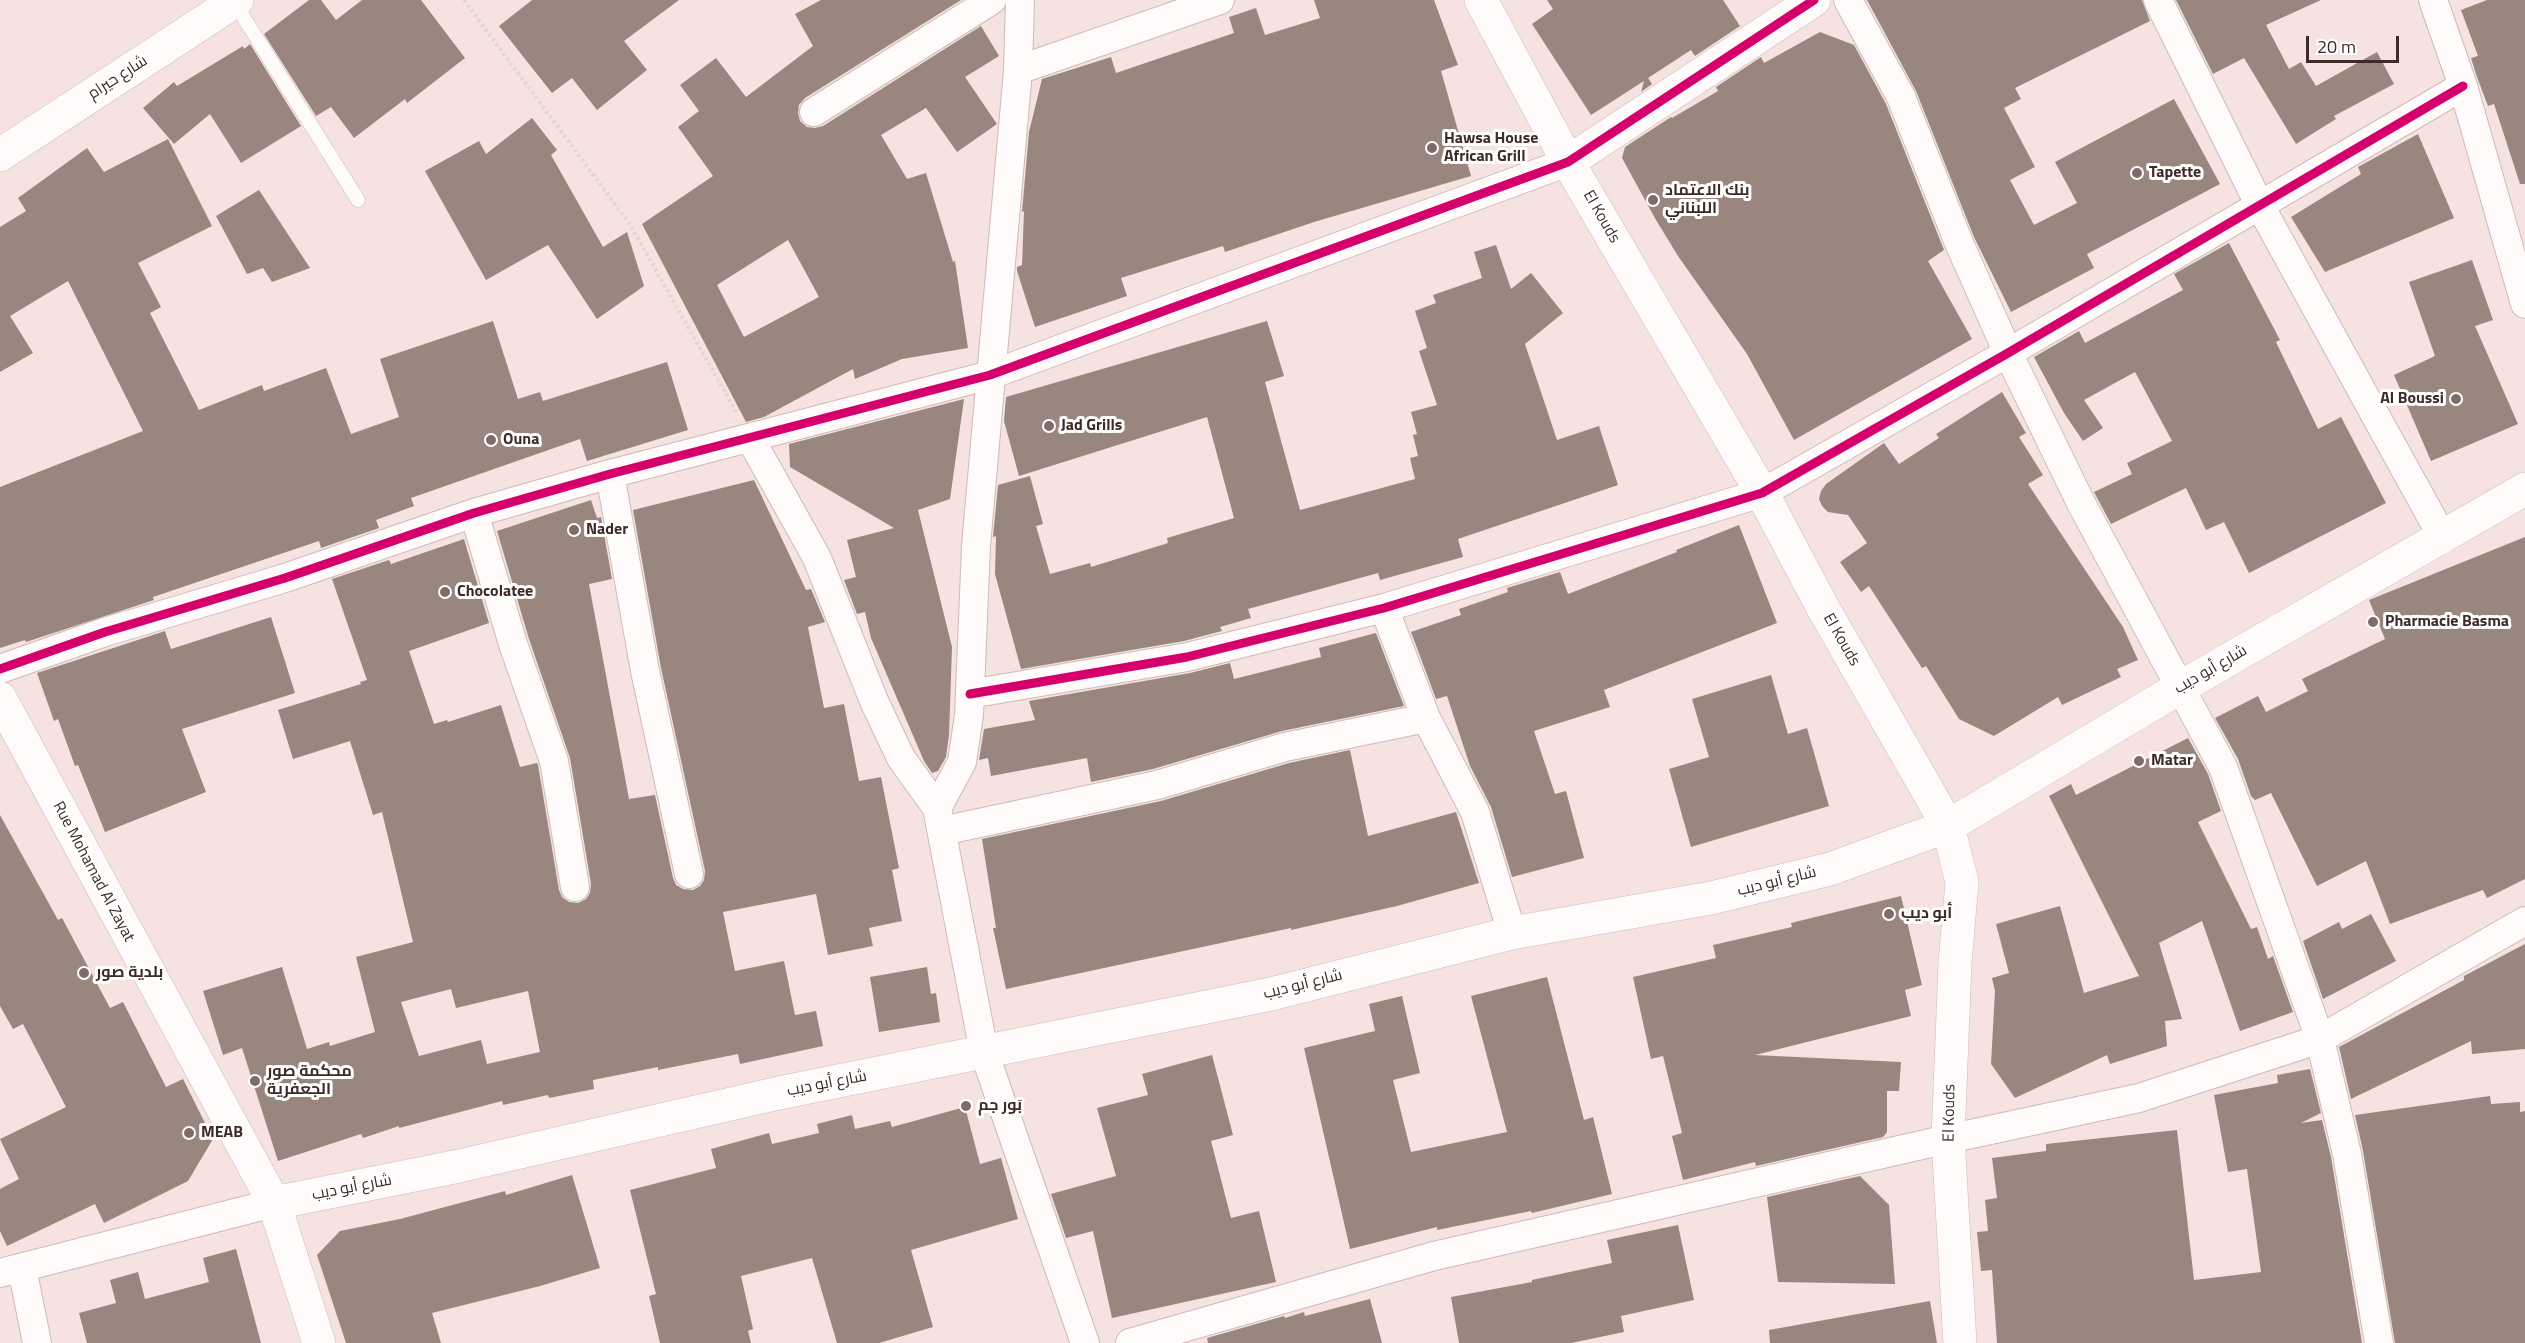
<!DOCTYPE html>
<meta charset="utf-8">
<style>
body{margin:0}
#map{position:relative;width:2525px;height:1343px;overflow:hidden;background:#f6e3e1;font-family:"Titillium Web",sans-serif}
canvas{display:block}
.scale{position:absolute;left:2306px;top:36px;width:93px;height:27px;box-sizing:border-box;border:3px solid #3f2a27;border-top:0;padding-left:8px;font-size:18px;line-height:21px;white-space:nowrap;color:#3f2a27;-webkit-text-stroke:4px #fff;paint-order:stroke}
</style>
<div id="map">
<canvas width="2525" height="1343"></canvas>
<div class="scale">20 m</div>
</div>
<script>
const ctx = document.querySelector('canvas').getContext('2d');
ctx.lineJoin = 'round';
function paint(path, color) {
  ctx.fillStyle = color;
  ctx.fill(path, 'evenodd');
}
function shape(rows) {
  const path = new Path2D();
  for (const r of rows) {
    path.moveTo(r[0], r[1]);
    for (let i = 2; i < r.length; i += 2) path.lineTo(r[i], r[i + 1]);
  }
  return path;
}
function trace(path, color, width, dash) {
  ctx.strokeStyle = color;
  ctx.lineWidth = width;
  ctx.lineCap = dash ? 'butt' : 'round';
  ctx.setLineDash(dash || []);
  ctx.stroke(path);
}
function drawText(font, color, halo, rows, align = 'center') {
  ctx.font = font + ' "Titillium Web",Cairo,sans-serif';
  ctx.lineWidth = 6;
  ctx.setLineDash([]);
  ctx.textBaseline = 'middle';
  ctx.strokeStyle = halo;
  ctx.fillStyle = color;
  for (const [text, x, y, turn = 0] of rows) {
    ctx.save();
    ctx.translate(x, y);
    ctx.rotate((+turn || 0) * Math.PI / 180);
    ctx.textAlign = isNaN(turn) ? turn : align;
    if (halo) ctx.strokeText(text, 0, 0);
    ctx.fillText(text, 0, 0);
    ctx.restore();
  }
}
const building = shape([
 [309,0,321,0,336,20,362,0,421,0,465,58,407,103,405,99,354,138,331,107,316,116,264,34],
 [532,0,679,0,624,41,647,70,597,110,572,78,552,93,499,26],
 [821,0,961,0,805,98,799,105,798,113,800,121,807,127,815,128,823,126,981,26,999,56,965,77,997,124,957,152,926,108,881,135,907,179,926,173,953,262,955,261,968,348,902,359,855,379,853,369,764,417,746,422,642,224,713,176,678,127,699,111,680,85,716,58,746,97,813,46,795,14],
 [788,240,819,297,744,337,717,285],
 [1314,0,1434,0,1458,65,1441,71,1471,176,1314,222,1225,252,1223,246,1121,278,1127,296,1035,327,1017,271,1017,267,1022,265,1024,211,1022,212,1029,132,1042,79,1111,57,1116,73,1234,33,1229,17,1256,8,1265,35,1320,18],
 [1547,0,1723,0,1740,26,1695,56,1691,50,1648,78,1652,84,1641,92,1644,81,1591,115,1532,24,1553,9],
 [1867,0,2142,0,2150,21,2015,88,2021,99,2004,108,2035,167,2010,180,2034,225,2077,203,2055,162,2174,99,2220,184,2087,254,2094,268,2011,312,1974,237,1916,91],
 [2176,0,2321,0,2266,25,2289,69,2301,62,2316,86,2377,52,2394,84,2334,116,2336,119,2296,144,2244,58,2213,74],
 [2487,0,2525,0,2525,184,2520,184,2494,104,2488,106,2477,77,2471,58,2478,56,2461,10],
 [1820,32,1854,45,1886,104,1944,250,1928,261,1972,339,1794,440,1747,354,1678,256,1656,220,1622,158,1625,147,1671,117,1672,118,1718,91,1716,87,1761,57,1764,63],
 [250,44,301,126,241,163,210,114,174,144,143,108,174,82,177,86,243,46,244,49],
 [532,118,557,150,551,155,603,247,627,232,644,286,597,319,548,245,486,280,425,171,479,141,486,154],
 [2418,134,2454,218,2325,272,2291,217,2361,174,2358,167],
 [168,139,212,226,138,263,161,307,150,313,199,410,262,385,264,391,326,368,351,434,399,417,380,359,493,321,518,399,540,392,543,401,667,362,688,430,587,461,580,439,411,498,414,506,376,520,379,528,321,548,319,541,153,597,154,600,26,642,25,640,0,648,0,487,143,431,68,281,10,316,33,353,0,372,0,227,26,211,18,198,87,148,104,172],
 [259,190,310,268,272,282,263,268,247,274,216,216],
 [2229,243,2280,340,2276,342,2318,429,2341,417,2386,503,2249,573,2224,522,2206,530,2186,488,2111,524,2094,492,2132,474,2127,463,2172,441,2135,372,2084,400,2103,428,2083,441,2064,413,2034,357,2079,331,2085,343,2183,290,2174,274],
 [1496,245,1511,289,1531,273,1563,313,1525,344,1557,440,1599,426,1618,485,1458,539,1463,557,1380,580,1378,573,1248,609,1251,618,1220,627,1222,631,1184,641,1021,669,995,574,996,536,993,537,998,485,1030,476,1043,524,1036,526,1050,574,1090,563,1091,567,1168,543,1167,538,1234,518,1207,417,1019,476,1004,421,1006,397,1267,321,1284,376,1265,382,1300,510,1415,479,1410,458,1418,456,1413,435,1417,434,1411,412,1437,405,1419,351,1427,348,1415,311,1436,303,1433,295,1482,278,1474,252],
 [2472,260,2493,320,2475,326,2518,424,2431,461,2394,375,2435,356,2409,282],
 [2002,392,2026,433,2019,437,2043,475,2028,484,2123,627,2138,660,2117,669,2121,677,2062,705,2058,697,1994,736,1959,719,1926,666,1922,668,1869,586,1861,592,1840,562,1867,543,1848,515,1828,512,1822,506,1819,499,1821,491,1826,484,1884,443,1899,464,1939,438,1936,434],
 [964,399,950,499,918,510,952,647,949,735,946,757,938,771,932,773,924,761,871,638,865,612,857,614,844,580,856,577,847,540,894,528,790,467,789,444],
 [754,480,806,590,811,589,825,622,808,627,824,708,844,704,859,781,881,777,899,868,892,870,902,921,869,928,873,946,828,955,816,894,723,912,735,971,784,961,795,1015,816,1011,823,1046,740,1064,738,1054,658,1070,658,1067,593,1080,594,1089,549,1098,548,1095,503,1105,502,1101,399,1128,399,1126,363,1138,361,1134,278,1161,242,1048,223,1055,203,991,282,967,307,1049,329,1042,330,1046,375,1032,356,957,413,942,382,812,373,815,350,741,293,759,278,710,361,684,360,682,367,680,332,579,389,560,391,564,464,539,489,623,409,651,434,724,447,720,448,722,501,705,520,767,537,763,538,765,559,890,562,897,569,902,578,903,586,899,590,893,591,884,570,758,529,639,497,531,591,500,597,518,601,517,612,579,589,584,629,799,655,795,673,878,676,885,683,889,693,890,700,886,704,880,705,871,661,668,633,510],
 [451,989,456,1008,528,991,540,1052,487,1064,481,1040,419,1056,401,1002],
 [1739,525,1777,623,1604,690,1610,707,1534,731,1555,794,1566,791,1584,858,1512,877,1491,807,1470,766,1447,696,1436,699,1411,632,1461,615,1459,609,1508,592,1507,588,1560,572,1568,594,1677,552,1676,550],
 [2525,537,2525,879,2487,898,2483,890,2390,924,2366,861,2317,886,2271,793,2255,800,2251,796,2238,759,2215,718,2258,696,2266,712,2308,691,2302,679,2385,639,2369,600],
 [271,617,295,693,182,729,206,792,105,832,78,765,75,766,58,719,54,721,37,673,165,631,171,649],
 [1376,633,1404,706,1282,731,1153,769,1091,782,1087,758,991,776,988,758,979,760,984,729,1035,720,1029,701,1190,673,1230,663,1234,679,1321,657,1319,648],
 [1771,675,1788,734,1807,728,1829,806,1691,847,1669,769,1709,757,1692,699],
 [2188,738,2208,774,2221,811,2198,822,2251,929,2257,927,2268,959,2273,956,2293,1012,2240,1031,2202,921,2159,943,2182,1019,2165,1021,2167,1046,2110,1064,2107,1055,2015,1098,1991,1064,1995,991,1992,978,2009,973,1996,924,2060,906,2084,993,2139,976,2049,796,2071,784,2076,795],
 [1350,750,1368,836,1456,812,1479,883,1397,906,1291,930,1291,928,1006,989,993,928,996,928,982,839,1161,801,1289,763],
 [0,815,58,920,62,918,110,1008,123,1002,166,1087,183,1079,213,1139,188,1181,104,1223,95,1204,7,1246,0,1231,0,1189,19,1179,0,1139,66,1107,23,1024,13,1029,0,1006],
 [1901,896,1922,985,1905,990,1911,1016,1755,1055,1901,1062,1899,1091,1887,1091,1887,1132,1883,1137,1756,1166,1755,1162,1683,1180,1672,1136,1682,1133,1663,1056,1651,1059,1633,977,1716,958,1713,945,1792,927,1791,923],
 [2371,914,2396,961,2323,999,2303,941,2339,922,2342,929],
 [2525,944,2525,1049,2472,1054,2471,1041,2351,1099,2339,1047,2464,980,2464,976],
 [927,967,931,994,936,993,940,1022,879,1032,870,977],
 [1547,977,1584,1120,1593,1117,1612,1194,1532,1213,1531,1211,1437,1230,1437,1227,1350,1249,1304,1048,1375,1031,1369,1004,1402,996,1420,1073,1393,1080,1411,1152,1507,1132,1471,996],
 [1212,1055,1233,1135,1211,1141,1231,1218,1259,1211,1276,1282,1112,1318,1093,1231,1066,1238,1051,1194,1116,1176,1097,1108,1148,1095,1142,1074],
 [2310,1069,2321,1113,2301,1123,2322,1120,2331,1157,2362,1343,1997,1343,1992,1270,1981,1271,1977,1232,1988,1231,1985,1200,1997,1198,1992,1158,2046,1151,2046,1144,2177,1130,2194,1280,2261,1272,2247,1169,2228,1172,2214,1095,2278,1083,2277,1075],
 [2490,1096,2491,1104,2520,1102,2520,1112,2525,1111,2525,1343,2395,1343,2363,1151,2355,1115],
 [965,1107,980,1164,1001,1158,1018,1219,911,1250,933,1327,879,1343,837,1343,812,1258,741,1276,753,1329,748,1331,751,1343,660,1343,649,1296,656,1294,630,1190,716,1168,711,1149,769,1133,772,1144,819,1133,817,1124,852,1115,855,1129,890,1121,892,1127],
 [572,1175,600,1268,540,1286,432,1313,441,1343,346,1343,317,1255,340,1231,400,1219,505,1191,506,1195],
 [1860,1176,1889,1205,1895,1284,1778,1282,1767,1197],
 [1678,1225,1694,1300,1621,1316,1624,1332,1571,1343,1459,1343,1451,1297,1532,1282,1532,1280,1612,1263,1607,1240],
 [236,1249,261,1343,87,1343,79,1313,116,1303,110,1280,138,1272,145,1299,209,1282,203,1258],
 [1370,1299,1382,1343,1208,1343,1207,1338,1284,1316,1285,1318,1304,1312,1305,1316],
 [1930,1301,1937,1343,1770,1343,1769,1330]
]);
const path = shape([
 [464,0,631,226,736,412]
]);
const lane = shape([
 [234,2,358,200]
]);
const street = shape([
 [1020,0,1018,70,976,546,969,715,962,762,937,808,984,1052,1085,1343],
 [1848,0,1901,97,1959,243,2008,353,2081,503,2223,767,2320,1039,2347,1154,2379,1343],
 [2158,0,2259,204,2443,538],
 [2433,0,2463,86,2525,304],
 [1018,70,1220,0],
 [814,112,992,0],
 [750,438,817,558,874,701,901,758,937,808],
 [610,474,645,671,689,874],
 [474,513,513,644,554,761,575,887],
 [1384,608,1426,718,1475,812,1512,933],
 [0,669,105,632,285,578,474,513,610,474,990,375,1568,162],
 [970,694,1187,657,1384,608,1762,493,2008,353,2463,86],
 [942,831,1157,785,1285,747,1426,718],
 [22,1268,37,1343],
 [0,1273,274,1203],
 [1130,1343,1434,1256,1948,1139,2139,1098,2320,1039,2525,921]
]);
const secondary = shape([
 [1481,0,1568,162,1762,493,1823,608,1948,826,1962,882,1955,963,1948,1139,1960,1343],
 [0,155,237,0],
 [1568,162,1814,0],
 [0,698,274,1203,319,1343],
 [274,1203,459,1166,779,1093,1271,994,1512,933,1711,898,1830,869,1948,826,2181,687,2525,489]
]);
const cycleway = shape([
 [0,669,105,632,285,578,474,513,610,474,990,375,1568,162,1814,0],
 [970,694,1187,657,1384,608,1762,493,2008,353,2463,86]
]);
const markers = [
 [1432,148,6,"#7f6b68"],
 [2137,173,6,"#7f6b68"],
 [1653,200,6,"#7f6b68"],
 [2456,399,6,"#7f6b68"],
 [1049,426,6,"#7f6b68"],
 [491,440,6,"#7f6b68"],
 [574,530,6,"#7f6b68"],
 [445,592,6,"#7f6b68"],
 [2373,622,6,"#7f6b68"],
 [2139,761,6,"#7f6b68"],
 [1889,914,6,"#7f6b68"],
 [84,973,6,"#7f6b68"],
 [255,1081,6,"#7f6b68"],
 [966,1106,6,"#7f6b68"],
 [189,1133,6,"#7f6b68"]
];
const streetNames = [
 ["شارع حيرام",118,78,-33],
 ["El Kouds",1601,217,60],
 ["El Kouds",1841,640,60],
 ["شارع أبو ديب",2211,670,-30],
 ["Rue Mohamad Al Zayat",93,872,62],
 ["شارع أبو ديب",1777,882,-14],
 ["شارع أبو ديب",1303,985,-14],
 ["شارع أبو ديب",827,1084,-11],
 ["El Kouds",1950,1113,-89],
 ["شارع أبو ديب",352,1188,-11]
];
const poiNames = [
 ["Hawsa House",1444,139],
 ["African Grill",1444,157],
 ["Tapette",2149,173],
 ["بنك الاعتماد",1665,191],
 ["اللبناني",1665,209],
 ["Al Boussi",2444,399,"right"],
 ["Jad Grills",1061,426],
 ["Ouna",503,440],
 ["Nader",586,530],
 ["Chocolatee",457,592],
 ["Pharmacie Basma",2385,622],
 ["Matar",2151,761],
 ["أبو ديب",1901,914],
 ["بلدية صور",96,973],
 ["محكمة صور",267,1072],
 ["الجعفرية",267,1090],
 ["بَور جم",978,1106],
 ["MEAB",201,1133]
];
paint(building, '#98867f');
trace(lane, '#ccbab8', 15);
trace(street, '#ccbab8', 30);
trace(secondary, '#ccbab8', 34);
trace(path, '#ddd7d6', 4, [3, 3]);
trace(lane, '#fefbfa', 14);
trace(street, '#fefbfa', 28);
trace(secondary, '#fefbfa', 33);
trace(cycleway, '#d6006c', 9);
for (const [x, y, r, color] of markers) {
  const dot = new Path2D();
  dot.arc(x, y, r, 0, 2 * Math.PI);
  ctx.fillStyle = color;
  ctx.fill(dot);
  trace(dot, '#fff', 2);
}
drawText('16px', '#3f2a27', '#fff', streetNames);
drawText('bold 16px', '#3f2a27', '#fff', poiNames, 'left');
</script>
